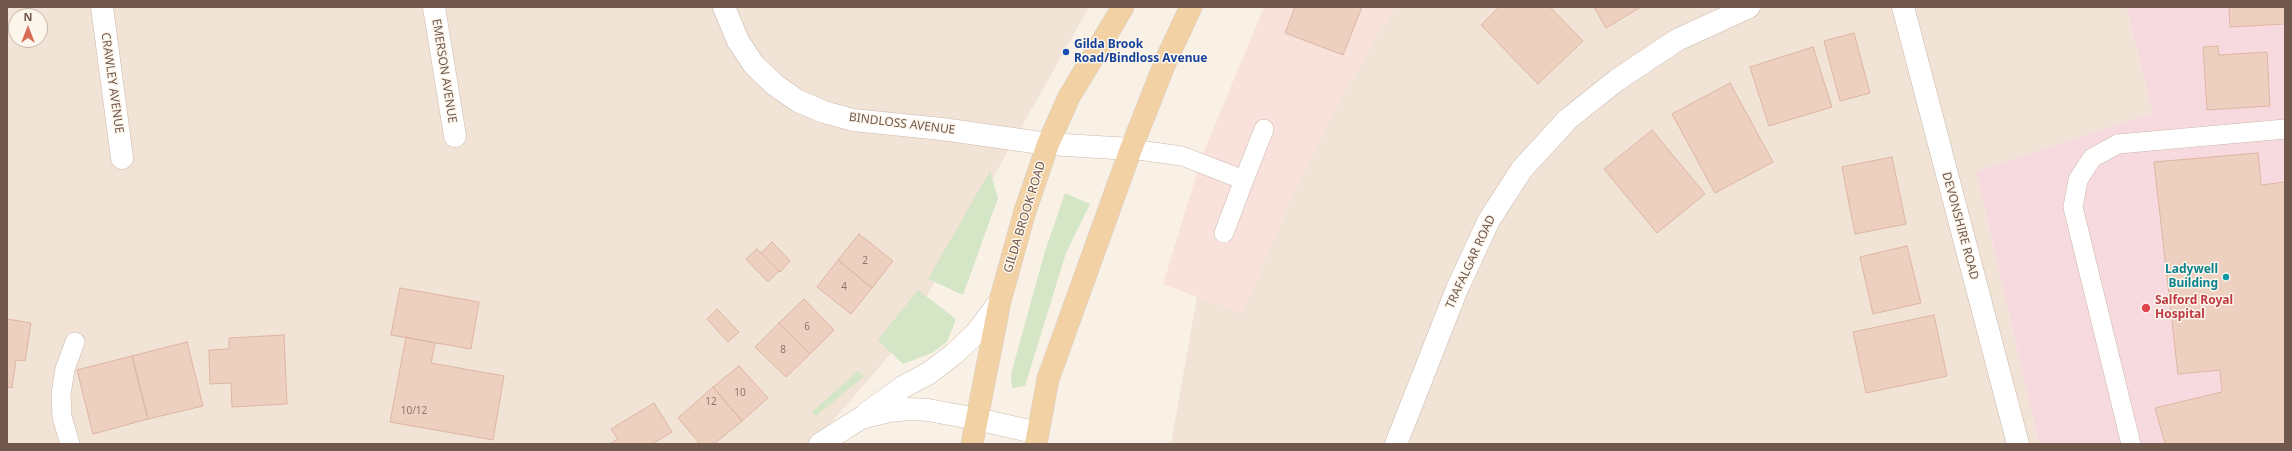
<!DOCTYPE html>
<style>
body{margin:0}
#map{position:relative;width:2292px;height:451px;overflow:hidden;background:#faf1e6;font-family:"Noto Sans",sans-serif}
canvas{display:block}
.frame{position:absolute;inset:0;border:8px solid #71584d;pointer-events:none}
.north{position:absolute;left:8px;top:8px;width:40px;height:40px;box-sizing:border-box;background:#fdf6ec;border:1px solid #c5b7ac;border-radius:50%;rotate:0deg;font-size:11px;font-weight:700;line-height:16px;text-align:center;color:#71584d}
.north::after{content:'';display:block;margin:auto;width:14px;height:18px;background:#d86d57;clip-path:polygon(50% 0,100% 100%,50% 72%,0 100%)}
</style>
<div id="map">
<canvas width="2292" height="451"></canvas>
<div class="frame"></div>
<div class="north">N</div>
</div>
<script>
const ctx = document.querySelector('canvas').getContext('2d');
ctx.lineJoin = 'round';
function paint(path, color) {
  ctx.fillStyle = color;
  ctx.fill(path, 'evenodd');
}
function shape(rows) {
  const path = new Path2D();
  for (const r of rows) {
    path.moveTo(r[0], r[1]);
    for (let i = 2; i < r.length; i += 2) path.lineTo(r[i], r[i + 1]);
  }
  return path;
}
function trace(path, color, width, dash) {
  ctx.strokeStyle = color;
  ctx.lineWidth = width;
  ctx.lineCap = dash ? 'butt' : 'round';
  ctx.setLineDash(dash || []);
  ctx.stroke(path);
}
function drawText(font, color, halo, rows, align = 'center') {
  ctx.font = font + ' "Noto Sans",sans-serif';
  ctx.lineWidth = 3;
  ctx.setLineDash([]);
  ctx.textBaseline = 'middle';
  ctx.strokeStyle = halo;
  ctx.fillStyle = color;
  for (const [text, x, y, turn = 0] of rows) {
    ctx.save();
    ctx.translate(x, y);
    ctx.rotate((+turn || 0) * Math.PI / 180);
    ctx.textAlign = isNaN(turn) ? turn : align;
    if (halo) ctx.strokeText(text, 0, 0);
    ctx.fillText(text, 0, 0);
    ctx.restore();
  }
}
const residential = shape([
 [7,7,1089,7,901,342,813,444,7,444],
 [16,16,40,16,40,40,16,40],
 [1397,7,2126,7,2153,113,1976,171,2039,444,1171,444,1197,297,1242,313,1290,201,1333,113,1379,32]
]);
const commercial = shape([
 [1264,7,1397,7,1379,32,1333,113,1290,201,1242,314,1163,284,1202,156]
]);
const medical = shape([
 [2126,7,2285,7,2285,444,2039,444,1976,171,2153,113]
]);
const green = shape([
 [990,171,998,198,963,295,928,279],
 [1065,193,1090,204,1066,253,1025,386,1012,388,1011,374,1045,251],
 [918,290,956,319,947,342,932,353,903,364,878,340],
 [858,371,864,376,816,416,812,412]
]);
const building = shape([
 [1295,7,1362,7,1343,55,1285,33,1295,7],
 [1499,7,1550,7,1583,41,1538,84,1481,25,1499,7],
 [1594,7,1641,7,1606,28,1594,7],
 [2229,7,2285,7,2285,24,2230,27,2229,7],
 [1854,33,1870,93,1840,101,1824,41,1854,33],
 [2218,46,2219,55,2267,52,2270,106,2207,110,2203,47,2218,46],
 [1813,47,1832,107,1769,126,1750,67,1813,47],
 [1730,83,1773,162,1715,193,1672,114,1730,83],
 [1652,130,1705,194,1657,233,1604,169,1652,130],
 [2258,153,2261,185,2285,182,2285,444,2165,444,2155,408,2222,392,2220,370,2178,374,2154,162,2258,153],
 [1892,157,1906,224,1855,234,1842,167,1892,157],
 [859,234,893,261,872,288,838,260,859,234],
 [772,242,790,261,780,272,761,253,772,242],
 [1907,246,1921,303,1873,314,1860,257,1907,246],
 [757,249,779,271,768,282,746,259,757,249],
 [838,260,872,288,851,314,817,287,838,260],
 [400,288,479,302,471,349,391,335,400,288],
 [804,299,834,330,810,354,779,323,804,299],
 [717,309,739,332,728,342,707,319,717,309],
 [1934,315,1947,376,1866,393,1853,332,1934,315],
 [7,319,31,323,25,361,16,360,12,388,7,387,7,319],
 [779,323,810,354,786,377,755,347,779,323],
 [284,335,287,404,232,407,231,383,210,384,209,350,229,349,229,338,284,335],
 [406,337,435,343,431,363,504,376,493,440,390,422,406,337],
 [187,342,203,406,148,419,132,356,187,342],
 [132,356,148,419,93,434,77,370,132,356],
 [739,366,768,398,742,421,713,387,739,366],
 [713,387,742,421,714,444,700,444,678,418,713,387],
 [654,403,672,432,652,444,610,444,618,439,611,429,654,403]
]);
const lane = shape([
 [1131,149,1182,156,1244,180,1264,129],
 [1224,233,1244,180],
 [70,444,62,417,61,394,65,369,75,342],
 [2131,444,2073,207,2078,180,2092,158,2118,144,2285,129]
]);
const street = shape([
 [102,7,122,158],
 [434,7,455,136],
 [724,7,738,41,754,65,775,85,798,101,824,112,853,120,942,129,1048,144,1131,149],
 [1903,7,2018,444],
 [1396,444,1457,289,1489,220,1522,169,1568,119,1617,80,1677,40,1749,7]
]);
const secondary = shape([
 [867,413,903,387,929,373,954,354,976,333,1000,301],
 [820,444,861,418,889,411,909,409,928,410,977,419,1038,433]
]);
const primary = shape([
 [972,444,1000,301,1025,211,1048,144,1069,97,1123,7],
 [1036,444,1048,379,1131,149,1167,58,1191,7]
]);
const markers = [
 [1066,52,4,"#1a4fb4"],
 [2226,277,4,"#0f9aa8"],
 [2146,308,5,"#e0444e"]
];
const numberNames = [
 ["2",865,261],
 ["4",844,287],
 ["6",807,327],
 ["8",783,350],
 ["10",740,393],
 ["12",711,402],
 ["10/12",414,411]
];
const transitNames = [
 ["Gilda Brook",1074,45],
 ["Road/Bindloss Avenue",1074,59]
];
const streetNames = [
 ["EMERSON AVENUE",444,71,81],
 ["CRAWLEY AVENUE",112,83,82],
 ["BINDLOSS AVENUE",902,124,7],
 ["GILDA BROOK ROAD",1025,217,-73],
 ["DEVONSHIRE ROAD",1960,226,75],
 ["TRAFALGAR ROAD",1471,262,-65]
];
const cultureNames = [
 ["Ladywell",2218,270],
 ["Building",2218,284]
];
const healthNames = [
 ["Salford Royal",2155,301],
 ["Hospital",2155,315]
];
paint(residential, '#f1e3d5');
paint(commercial, '#f9e2db');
paint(medical, '#f7dadf');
paint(green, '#d5e6c6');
paint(building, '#edd0c0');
trace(building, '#deb6a2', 1);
trace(lane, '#cbb9ad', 20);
trace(street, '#cbb9ad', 23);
trace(secondary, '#cfbbae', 23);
trace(primary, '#d7d0cd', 23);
trace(lane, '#fff', 19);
trace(street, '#fff', 22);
trace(secondary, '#fff', 22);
trace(primary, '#f2d2a5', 22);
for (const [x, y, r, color] of markers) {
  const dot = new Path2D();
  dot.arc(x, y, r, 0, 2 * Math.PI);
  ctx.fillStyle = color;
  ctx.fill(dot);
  trace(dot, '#fdf6ec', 1.5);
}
drawText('10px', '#90766a', null, numberNames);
drawText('bold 12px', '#164399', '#fdf6ec', transitNames, 'left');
drawText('12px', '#71584d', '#fdf6ec', streetNames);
drawText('bold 12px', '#0d838f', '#fdf6ec', cultureNames, 'right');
drawText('bold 12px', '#be3a42', '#fdf6ec', healthNames, 'left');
</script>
